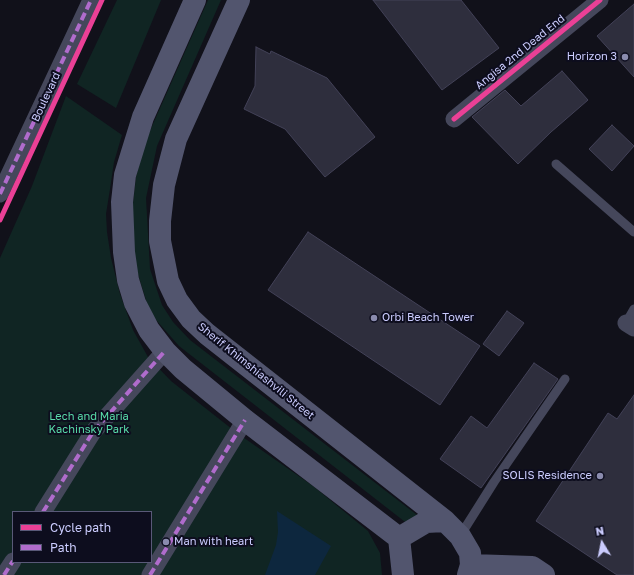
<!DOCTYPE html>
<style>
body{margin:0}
#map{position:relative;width:634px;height:575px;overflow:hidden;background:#11111a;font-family:"Golos Text",sans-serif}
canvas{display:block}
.legend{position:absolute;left:12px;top:511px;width:140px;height:52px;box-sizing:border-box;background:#0d0d1e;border:1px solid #595978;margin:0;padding:5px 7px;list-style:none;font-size:12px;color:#cbccfe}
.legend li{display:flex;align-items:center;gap:8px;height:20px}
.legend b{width:20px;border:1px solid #595978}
.north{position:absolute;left:582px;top:523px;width:40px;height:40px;-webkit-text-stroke:3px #0d0d1e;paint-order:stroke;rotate:350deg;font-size:11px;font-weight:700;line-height:16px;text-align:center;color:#cbccfe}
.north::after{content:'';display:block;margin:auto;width:14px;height:18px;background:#cbccfe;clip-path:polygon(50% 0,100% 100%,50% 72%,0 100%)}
</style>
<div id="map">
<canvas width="634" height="575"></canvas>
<ul class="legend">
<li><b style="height:5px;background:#ea4096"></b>Cycle path</li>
<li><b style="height:5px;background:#b06ccc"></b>Path</li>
</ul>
<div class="north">N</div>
</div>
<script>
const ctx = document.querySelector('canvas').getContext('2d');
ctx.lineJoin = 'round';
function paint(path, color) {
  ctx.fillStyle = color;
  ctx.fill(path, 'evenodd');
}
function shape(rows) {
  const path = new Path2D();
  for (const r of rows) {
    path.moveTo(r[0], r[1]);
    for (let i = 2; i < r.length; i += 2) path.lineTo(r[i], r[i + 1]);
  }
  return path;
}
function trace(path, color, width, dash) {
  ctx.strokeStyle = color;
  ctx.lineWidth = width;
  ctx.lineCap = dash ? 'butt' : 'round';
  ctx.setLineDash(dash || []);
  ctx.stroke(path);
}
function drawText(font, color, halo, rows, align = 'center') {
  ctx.font = font + ' "Golos Text",sans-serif';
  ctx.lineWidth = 4;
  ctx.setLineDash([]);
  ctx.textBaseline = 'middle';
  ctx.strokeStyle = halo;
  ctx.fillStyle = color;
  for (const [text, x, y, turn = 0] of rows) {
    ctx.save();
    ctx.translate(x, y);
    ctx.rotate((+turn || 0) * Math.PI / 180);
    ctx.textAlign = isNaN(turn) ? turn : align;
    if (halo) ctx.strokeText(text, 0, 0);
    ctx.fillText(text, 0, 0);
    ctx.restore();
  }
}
const green = shape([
 [117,0,161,0,116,108,77,84],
 [208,0,221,0,157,146,146,198,150,269,162,305,173,322,190,340,417,515,412,518,409,525,179,346,150,313,137,271,134,249,132,212,136,177,145,142],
 [66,96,122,135,114,162,110,189,106,214,107,232,111,258,120,294,133,330,148,357,171,381,237,433,313,486,368,531,380,553,382,575,0,575,0,258,32,186],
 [13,512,151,512,151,562,13,562]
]);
const water = shape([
 [277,511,331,546,315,575,265,575,276,545,278,532]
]);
const building = shape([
 [373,0,461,0,499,48,442,90,373,0],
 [634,4,634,77,597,36,634,4],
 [256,47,270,54,271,51,327,78,375,137,325,177,285,129,244,109,255,86,256,47],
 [562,71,588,100,551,132,518,164,472,117,505,90,521,106,562,71],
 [612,125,634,146,612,171,589,149,612,125],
 [308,232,480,346,440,405,268,290,308,232],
 [507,311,524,323,499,356,483,344,507,311],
 [534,363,558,379,481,488,440,459,471,416,487,428,534,363],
 [634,395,634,575,617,575,536,521,608,413,617,419,634,395]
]);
const lane = shape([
 [556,164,634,232],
 [626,323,634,309],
 [460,536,494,482,565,379]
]);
const street = shape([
 [454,119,600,0],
 [0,194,91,0],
 [626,323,634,328],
 [43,512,93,432,165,351],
 [4,575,13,561],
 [150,575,245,420]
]);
const secondary = shape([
 [195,0,143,117,125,175,122,202,124,252,128,280,135,303,149,330,165,351,183,369,245,420,399,538,403,575],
 [239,0,176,139,164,185,160,221,160,241,168,281,177,300,191,319,207,334,445,521,460,536,470,553,471,565,468,575],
 [399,538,426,522,445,521],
 [471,565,532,567,544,575]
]);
const quiet = shape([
 [0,194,91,0],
 [43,512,93,432,165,351],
 [4,575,13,561],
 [150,575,245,420]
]);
const cycleway = shape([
 [454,119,600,0],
 [0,220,102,0]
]);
const markers = [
 [625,57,4,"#8a8bae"],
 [374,318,4,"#8a8bae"],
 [600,476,4,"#8a8bae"],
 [166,542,4,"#8a8bae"]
];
const streetNames = [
 ["Angisa 2nd Dead End",520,52,-39],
 ["Boulevard",46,97,-65],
 ["Sherif Khimshiashvili Street",256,371,39]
];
const poiNames = [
 ["Horizon 3",617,57],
 ["Orbi Beach Tower",382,318,"left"],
 ["SOLIS Residence",592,476],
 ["Man with heart",174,542,"left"]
];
const parkNames = [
 ["Lech and Maria",89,417],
 ["Kachinsky Park",89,430]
];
paint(green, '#102523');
paint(water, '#0d273e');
paint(building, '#2e2e3d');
trace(building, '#434258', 1);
trace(lane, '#45475b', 9);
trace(street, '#45475b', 17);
trace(secondary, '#52556e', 22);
trace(quiet, '#b06ccc', 4, [8, 4]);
trace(cycleway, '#ea4096', 5);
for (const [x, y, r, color] of markers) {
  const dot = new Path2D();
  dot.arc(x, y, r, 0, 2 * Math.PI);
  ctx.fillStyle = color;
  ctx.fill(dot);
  trace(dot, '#0d0d1e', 1.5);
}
drawText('11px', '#cbccfe', '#0d0d1e', streetNames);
drawText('11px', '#cbccfe', '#0d0d1e', poiNames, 'right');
drawText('11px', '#59dca9', '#0d0d1e', parkNames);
</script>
